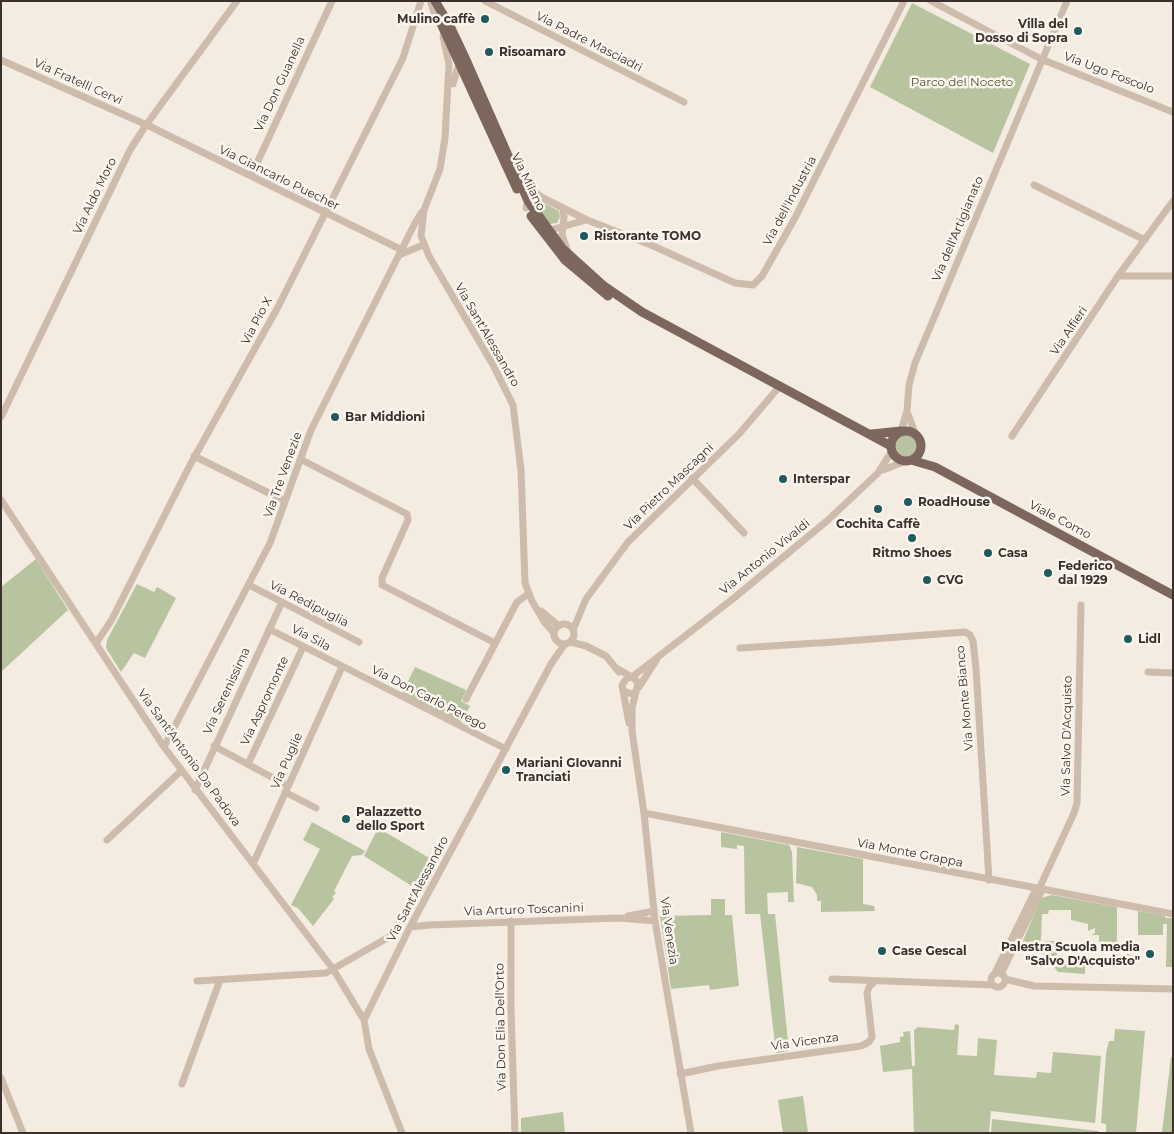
<!DOCTYPE html>
<meta charset="utf-8">
<style>
body{margin:0}
#map{position:relative;width:1174px;height:1134px;overflow:hidden;background:#f4ebe1;font-family:Montserrat,sans-serif}
canvas{display:block}
.frame{position:absolute;inset:0;border:2px solid #3b302b;pointer-events:none}
</style>
<div id="map">
<canvas width="1174" height="1134"></canvas>
<div class="frame"></div>
</div>
<script>
const ctx = document.querySelector('canvas').getContext('2d');
ctx.lineJoin = 'round';
function paint(path, color) {
  ctx.fillStyle = color;
  ctx.fill(path, 'evenodd');
}
function shape(rows) {
  const path = new Path2D();
  for (const r of rows) {
    if (r.length === 3) {
      path.moveTo(r[0] + r[2], r[1]);
      path.arc(r[0], r[1], r[2], 0, 2 * Math.PI);
      continue;
    }
    path.moveTo(r[0], r[1]);
    for (let i = 2; i < r.length; i += 2) path.lineTo(r[i], r[i + 1]);
  }
  return path;
}
function trace(path, color, width, dash) {
  ctx.strokeStyle = color;
  ctx.lineWidth = width;
  ctx.lineCap = dash ? 'butt' : 'round';
  ctx.setLineDash(dash || []);
  ctx.stroke(path);
}
function drawText(font, color, halo, rows, align = 'center') {
  ctx.font = font + ' Montserrat,sans-serif';
  ctx.lineWidth = 5;
  ctx.setLineDash([]);
  ctx.textBaseline = 'middle';
  ctx.strokeStyle = halo;
  ctx.fillStyle = color;
  for (const [text, x, y, turn = 0] of rows) {
    ctx.save();
    ctx.translate(x, y);
    ctx.rotate((+turn || 0) * Math.PI / 180);
    ctx.textAlign = isNaN(turn) ? turn : align;
    if (halo) ctx.strokeText(text, 0, 0);
    ctx.fillText(text, 0, 0);
    ctx.restore();
  }
}
const green = shape([
 [912,3,1030,64,993,153,870,87],
 [540,201,559,211,560,217,557,223,550,224,535,206,535,202],
 [906,446,12],
 [36,559,68,610,1,672,1,587],
 [137,584,154,592,157,587,176,598,145,658,134,653,121,672,106,648,107,640],
 [415,667,466,690,461,701,470,706,460,725,401,696],
 [312,822,365,851,362,855,352,856,334,891,336,893,332,897,334,899,313,926,298,908,291,905,320,849,303,840],
 [378,828,438,863,423,893,364,856],
 [721,832,789,845,792,852,794,902,788,902,788,892,767,893,768,914,775,914,789,1051,776,1053,760,914,745,914,744,846,737,845,737,849,721,847],
 [797,847,863,859,863,904,874,906,875,911,821,912,821,901,817,901,817,895,812,887,796,883],
 [1052,895,1117,907,1117,949,1099,948,1099,935,1091,935,1095,933,1095,928,1088,931,1088,924,1071,920,1071,910,1049,910,1048,914,1042,914,1041,940,1034,944,1022,943,1041,898],
 [711,899,725,899,725,915,732,915,739,986,710,990,709,985,671,989,660,916,711,915],
 [1138,911,1165,916,1165,918,1173,918,1173,967,1166,967,1167,924,1163,924,1163,935,1138,935],
 [1045,941,1057,941,1057,960,1085,960,1085,974,1058,972,1040,950,1023,948,1022,946,1039,947],
 [1127,960,6],
 [955,1024,959,1025,957,1055,977,1056,978,1038,997,1040,994,1075,1036,1078,1037,1072,1051,1073,1053,1052,1101,1056,1095,1123,991,1111,989,1133,914,1133,912,1069,883,1072,880,1046,900,1042,900,1037,904,1036,903,1032,910,1031,912,1066,915,1066,914,1030,918,1027,954,1030],
 [1115,1029,1145,1031,1136,1133,1106,1133,1106,1124,1101,1123,1106,1053,1109,1041,1114,1041],
 [1171,1057,1173,1057,1173,1133,1162,1133],
 [803,1096,808,1133,783,1133,778,1100],
 [563,1112,565,1133,521,1133,521,1118],
 [992,1119,1098,1131,1098,1133,991,1133]
]);
const minor = shape([
 [485,1,684,102],
 [931,1,1041,59,1173,112],
 [431,3,437,22],
 [443,37,449,64,445,138,440,169,424,210,421,236,429,256,493,365,513,405,521,470,525,583,532,601,545,623,554,633],
 [1,60,149,126,402,250],
 [453,84,460,60],
 [251,176,332,1],
 [520,181,543,198,587,220,651,245,735,283,753,285,762,276,795,218,904,1],
 [1034,185,1145,240],
 [526,208,528,201,543,198],
 [563,209,564,217,562,235,567,249],
 [547,231,586,220],
 [399,255,423,245],
 [1118,276,1173,276],
 [908,414,915,433],
 [1,417,130,150,146,125,237,1],
 [901,431,907,411,909,385,915,363,1067,1],
 [1012,436,1118,276,1173,201],
 [194,456,285,501],
 [300,459,407,514,408,520,382,578,382,585,495,643],
 [883,470,906,461],
 [692,478,744,533],
 [1,500,164,747,333,969,364,1020],
 [249,585,359,642],
 [541,611,559,626],
 [564,634,10],
 [269,629,506,749],
 [573,630,586,599,628,542,739,434,779,387],
 [571,642,586,646,606,656,619,672],
 [96,643,111,621,190,465,278,307,403,58,421,1],
 [820,643,965,632,970,635,973,641,976,668,989,880],
 [740,648,817,643],
 [618,669,632,677,734,598,828,520,878,473,892,451],
 [1148,672,1173,673],
 [639,687,657,659],
 [623,691,632,694,636,692,638,682,632,677,627,678,622,685,629,723],
 [636,692,632,708,632,731,644,813,655,921,691,1133],
 [466,699,517,602,528,594],
 [214,746,288,786],
 [164,747,270,543,311,430,415,223,422,212],
 [248,764,303,647],
 [195,790,282,602],
 [285,792,316,808],
 [644,813,1173,914],
 [107,840,181,771],
 [253,864,342,667],
 [1039,889,1074,813,1077,803,1081,605],
 [628,916,654,911],
 [511,921,511,1010,515,1133],
 [410,927,430,925,619,918,655,921],
 [998,980,7],
 [1001,974,1042,890],
 [994,975,1036,889],
 [832,979,993,985],
 [1005,979,1034,986,1173,989],
 [197,981,326,973,389,937,398,924],
 [680,1074,718,1066,861,1046,869,1042,872,1037,867,993,869,987,875,981],
 [1,1078,23,1133],
 [182,1084,220,980],
 [402,1133,369,1049,364,1020,410,927,551,664,565,644]
]);
const major = shape([
 [435,1,450,26,467,62,528,201,562,248,604,286,642,312,891,446],
 [438,17,517,189],
 [531,216,565,260,608,296],
 [906,446,15],
 [872,434,901,431],
 [911,460,935,467,1173,595]
]);
const markers = [
 [485,19,5,"#1f5a5e"],
 [1078,31,5,"#1f5a5e"],
 [489,52,5,"#1f5a5e"],
 [584,236,5,"#1f5a5e"],
 [335,417,5,"#1f5a5e"],
 [783,479,5,"#1f5a5e"],
 [908,502,5,"#1f5a5e"],
 [878,509,5,"#1f5a5e"],
 [912,538,5,"#1f5a5e"],
 [988,553,5,"#1f5a5e"],
 [1048,573,5,"#1f5a5e"],
 [927,580,5,"#1f5a5e"],
 [1128,639,5,"#1f5a5e"],
 [506,770,5,"#1f5a5e"],
 [346,819,5,"#1f5a5e"],
 [882,951,5,"#1f5a5e"],
 [1150,954,5,"#1f5a5e"]
];
const poiNames = [
 ["Mulino caffè",475,19,"right"],
 ["Villa del",1068,24,"right"],
 ["Dosso di Sopra",1068,38,"right"],
 ["Risoamaro",499,52],
 ["Ristorante TOMO",594,236],
 ["Bar Middioni",345,417],
 ["Interspar",793,479],
 ["RoadHouse",918,502],
 ["Cochita Caffè",878,524,"center"],
 ["Ritmo Shoes",912,553,"center"],
 ["Casa",998,553],
 ["Federico",1058,566],
 ["dal 1929",1058,580],
 ["CVG",937,580],
 ["Lidl",1138,639],
 ["Mariani GIovanni",516,763],
 ["Tranciati",516,777],
 ["Palazzetto",356,812],
 ["dello Sport",356,826],
 ["Palestra Scuola media",1140,947,"right"],
 ["\"Salvo D'Acquisto\"",1140,961,"right"],
 ["Case Gescal",892,951]
];
const streetNames = [
 ["Via Padre Masciadri",589,42,27],
 ["Via Ugo Foscolo",1109,73,21],
 ["Via Fratelli Cervi",78,82,24],
 ["Via Don Guanella",280,84,-65],
 ["Via Giancarlo Puecher",279,178,26],
 ["Via Milano",528,182,64],
 ["Via Aldo Moro",95,196,-64],
 ["Via dell'Industria",790,201,-62],
 ["Via dell'Artigianato",958,229,-67],
 ["Via Pio X",257,321,-62],
 ["Via Alfieri",1069,331,-56],
 ["Via Sant'Alessandro",487,335,60],
 ["Via Tre Venezie",283,475,-70],
 ["Via Pietro Mascagni",669,487,-44],
 ["Viale Como",1060,520,28],
 ["Via Antonio Vivaldi",765,557,-39],
 ["Via Redipuglia",309,604,27],
 ["Via Sila",311,638,28],
 ["Via Serenissima",227,691,-65],
 ["Via Don Carlo Perego",429,698,27],
 ["Via Monte Bianco",965,698,-95],
 ["Via Aspromonte",265,701,-65],
 ["Via Salvo D'Acquisto",1067,736,-89],
 ["Via Sant'Antonio Da Padova",189,758,54],
 ["Via Puglie",287,761,-66],
 ["Via Monte Grappa",910,853,11],
 ["Via Sant'Alessandro",418,889,-62],
 ["Via Arturo Toscanini",524,910,-2],
 ["Via Venezia",669,931,82],
 ["Via Don Elia Dell'Orto",501,1027,-91],
 ["Via Vicenza",805,1042,-8]
];
const parkNames = [
 ["Parco del Noceto",962,82]
];
paint(green, '#b8c4a0');
trace(minor, '#cdbbac', 7);
trace(major, '#7d675c', 9);
for (const [x, y, r, color] of markers) {
  const dot = new Path2D();
  dot.arc(x, y, r, 0, 2 * Math.PI);
  ctx.fillStyle = color;
  ctx.fill(dot);
  trace(dot, '#fbf5ee', 2);
}
drawText('bold 12px', '#3b302b', '#fbf5ee', poiNames, 'left');
drawText('12px', '#3b302b', '#fbf5ee', streetNames);
drawText('12px', '#4a5a2e', '#fbf5ee', parkNames);
</script>
